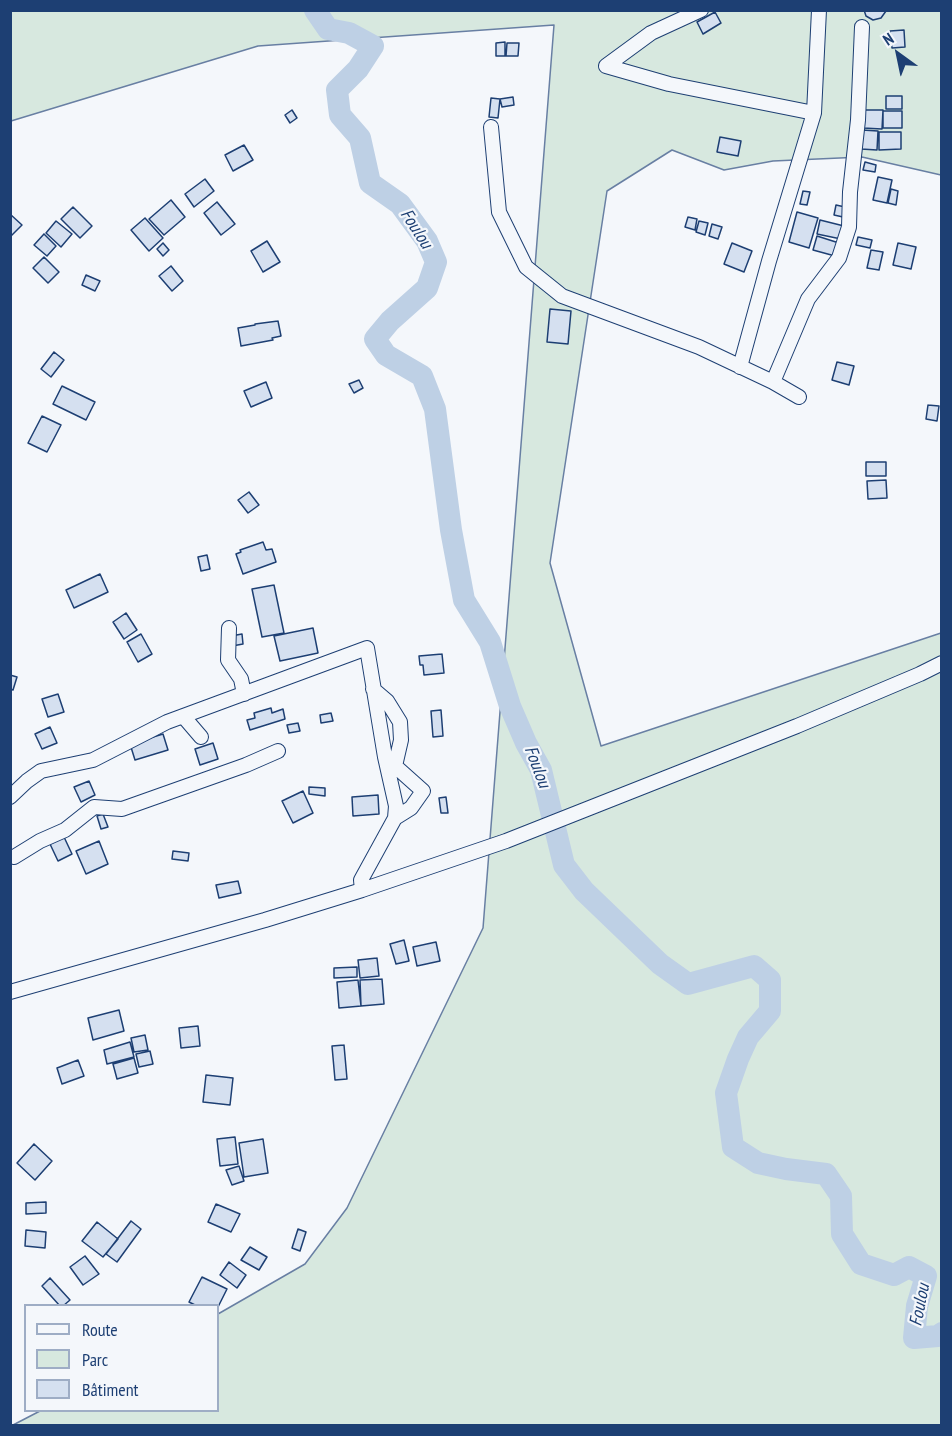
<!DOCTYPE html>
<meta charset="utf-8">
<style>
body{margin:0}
#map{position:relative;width:952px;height:1436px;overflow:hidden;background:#f4f7fb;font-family:"PT Sans Narrow",sans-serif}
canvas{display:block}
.frame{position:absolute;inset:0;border:12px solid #1d3f73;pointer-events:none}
.legend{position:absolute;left:24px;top:1304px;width:195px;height:108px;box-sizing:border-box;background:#f4f7fb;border:2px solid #9eadc5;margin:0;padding:8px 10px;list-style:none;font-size:18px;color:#1d3f73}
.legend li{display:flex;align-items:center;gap:12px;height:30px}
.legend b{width:30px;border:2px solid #9eadc5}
.north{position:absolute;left:868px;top:24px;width:60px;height:60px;-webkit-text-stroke:4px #f4f7fb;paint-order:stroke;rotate:327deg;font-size:16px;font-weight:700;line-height:24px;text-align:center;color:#1d3f73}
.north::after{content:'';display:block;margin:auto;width:21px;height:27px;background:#1d3f73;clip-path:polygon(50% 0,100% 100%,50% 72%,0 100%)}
</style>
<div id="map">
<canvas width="952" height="1436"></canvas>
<div class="frame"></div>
<ul class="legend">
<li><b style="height:8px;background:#f4f7fb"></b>Route</li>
<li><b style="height:16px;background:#d7e8df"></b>Parc</li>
<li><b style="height:16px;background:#d5e0f0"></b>Bâtiment</li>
</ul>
<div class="north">N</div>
</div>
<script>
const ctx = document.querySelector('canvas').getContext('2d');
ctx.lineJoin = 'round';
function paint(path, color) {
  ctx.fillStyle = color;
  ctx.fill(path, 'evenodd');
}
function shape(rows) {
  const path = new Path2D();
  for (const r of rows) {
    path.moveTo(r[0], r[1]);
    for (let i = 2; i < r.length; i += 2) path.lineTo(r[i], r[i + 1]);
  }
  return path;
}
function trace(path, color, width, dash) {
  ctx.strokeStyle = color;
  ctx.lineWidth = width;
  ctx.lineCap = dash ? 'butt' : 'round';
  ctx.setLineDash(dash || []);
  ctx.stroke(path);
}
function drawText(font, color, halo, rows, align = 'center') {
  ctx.font = font + ' "PT Sans Narrow",sans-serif';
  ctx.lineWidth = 4.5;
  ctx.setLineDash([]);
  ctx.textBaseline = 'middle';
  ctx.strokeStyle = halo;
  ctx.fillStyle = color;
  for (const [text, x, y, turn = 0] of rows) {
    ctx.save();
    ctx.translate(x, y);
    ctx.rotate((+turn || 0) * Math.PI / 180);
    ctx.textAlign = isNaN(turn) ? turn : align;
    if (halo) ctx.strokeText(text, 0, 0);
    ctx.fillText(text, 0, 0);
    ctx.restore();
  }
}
const green = shape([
 [11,11,941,11,941,175,862,157,773,161,724,170,672,150,607,191,550,563,601,746,941,633,941,1425,13,1425,40,1411,218,1410,218,1314,305,1264,347,1208,483,928,554,25,258,46,11,121,11,11]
]);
const river = shape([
 [315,10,328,29,349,33,373,46,358,69,337,90,340,115,360,138,370,183,400,204,427,241,436,262,427,288,390,321,375,339,386,355,422,376,435,409,451,530,464,600,490,642,510,706,526,743,541,770,564,865,584,891,660,964,688,984,754,966,770,980,770,1011,748,1037,738,1059,726,1093,733,1147,758,1163,786,1169,826,1174,841,1196,842,1234,861,1264,894,1275,909,1267,926,1276,917,1306,914,1338,938,1336,942,1333]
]);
const building = shape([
 [864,10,886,10,886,11,881,18,873,20,866,16,864,10],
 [715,12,721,23,703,34,697,22,715,12],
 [904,30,905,47,892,48,890,31,904,30],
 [505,42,505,56,496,56,496,43,505,42],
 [507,43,519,43,518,56,506,56,507,43],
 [886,96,902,96,902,109,886,109,886,96],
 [513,97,514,105,502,107,500,99,513,97],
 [491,98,500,99,498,118,489,117,491,98],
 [292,110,297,118,290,123,285,115,292,110],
 [864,110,883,110,882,129,863,128,864,110],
 [883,111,902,111,902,128,883,128,883,111],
 [862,130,878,131,877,150,861,149,862,130],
 [879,132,901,132,901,149,879,150,879,132],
 [720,137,741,141,738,156,717,152,720,137],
 [244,145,253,160,233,171,225,155,244,145],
 [865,162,876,165,875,172,863,170,865,162],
 [878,177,892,180,887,203,873,200,878,177],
 [205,179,214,191,194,207,185,194,205,179],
 [891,189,898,191,896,205,888,203,891,189],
 [803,191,810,192,807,205,800,204,803,191],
 [171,200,185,217,164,235,149,219,171,200],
 [217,202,235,224,221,235,204,213,217,202],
 [836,205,845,207,843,217,834,215,836,205],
 [73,207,92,226,80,238,61,219,73,207],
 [797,212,818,218,809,248,789,242,797,212],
 [10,214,22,225,10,237,10,214],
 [688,217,697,219,695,230,685,227,688,217],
 [145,218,163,238,149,251,131,230,145,218],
 [820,220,844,226,841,239,817,234,820,220],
 [56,221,72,234,61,247,46,233,56,221],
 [699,221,708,223,705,235,696,232,699,221],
 [712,224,722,227,718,239,709,236,712,224],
 [44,234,56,246,47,256,34,245,44,234],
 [817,236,839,243,835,256,813,250,817,236],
 [858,237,872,240,870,248,856,245,858,237],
 [267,241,280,262,263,272,251,251,267,241],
 [163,243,169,250,163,256,157,249,163,243],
 [732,243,752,251,744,272,724,264,732,243],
 [898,243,916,247,911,269,893,265,898,243],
 [871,250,883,252,879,270,867,268,871,250],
 [44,257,59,272,48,283,33,268,44,257],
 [171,266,183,281,172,291,159,276,171,266],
 [86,275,100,281,95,291,82,285,86,275],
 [550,309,571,311,568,344,547,342,550,309],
 [278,321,281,336,272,338,273,340,241,346,238,328,255,325,255,324,278,321],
 [54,352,64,360,51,377,41,369,54,352],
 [837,362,854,366,849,385,832,380,837,362],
 [359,380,363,388,354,393,349,384,359,380],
 [266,382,272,398,251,407,244,391,266,382],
 [62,386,95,402,86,420,53,404,62,386],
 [928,405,939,406,937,421,926,419,928,405],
 [42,416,61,425,47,452,28,443,42,416],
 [866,462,886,462,886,476,866,476,866,462],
 [886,480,887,498,868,499,867,481,886,480],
 [249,492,259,505,248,513,238,500,249,492],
 [263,542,266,550,272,549,276,562,243,574,236,554,241,552,240,550,263,542],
 [207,555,210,569,201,571,198,557,207,555],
 [100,574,108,592,74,608,66,590,100,574],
 [274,585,284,633,262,637,252,589,274,585],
 [126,613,137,630,124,639,113,622,126,613],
 [313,628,318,653,280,661,274,636,313,628],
 [141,634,152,654,138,662,127,642,141,634],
 [242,634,243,644,232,646,231,636,242,634],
 [442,654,444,673,424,675,423,665,420,665,419,656,442,654],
 [10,675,17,677,13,690,10,689,10,675],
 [58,694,64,712,48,717,42,699,58,694],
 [271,708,272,713,283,709,285,719,250,730,247,720,255,718,254,713,271,708],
 [441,710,443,736,433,737,431,711,441,710],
 [331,713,333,721,321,723,320,715,331,713],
 [298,723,300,731,289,733,287,725,298,723],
 [50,727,57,743,42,749,35,734,50,727],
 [163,734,168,750,135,760,130,744,163,734],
 [213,743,218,759,200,765,195,749,213,743],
 [89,781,95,795,81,802,74,787,89,781],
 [309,787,325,788,325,796,309,794,309,787],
 [303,791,313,813,293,823,282,801,303,791],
 [378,795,379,814,353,816,352,797,378,795],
 [446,797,448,813,441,813,439,798,446,797],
 [103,814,108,827,101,829,97,816,103,814],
 [64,837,72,854,58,861,50,844,64,837],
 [99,841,108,864,86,874,76,851,99,841],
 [173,851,189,853,188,861,172,859,173,851],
 [238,881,241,893,219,898,216,885,238,881],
 [404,940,409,961,396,964,390,944,404,940],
 [436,942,440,961,417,966,413,947,436,942],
 [377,958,379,976,360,978,358,960,377,958],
 [357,967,357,977,334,978,334,968,357,967],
 [382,979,384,1004,361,1006,360,980,382,979],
 [358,980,361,1006,339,1008,337,982,358,980],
 [119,1010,124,1031,93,1040,88,1018,119,1010],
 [198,1026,200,1046,181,1048,179,1028,198,1026],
 [145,1035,148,1050,134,1052,131,1038,145,1035],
 [130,1042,134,1057,107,1064,104,1050,130,1042],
 [344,1045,347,1079,335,1080,332,1046,344,1045],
 [150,1051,153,1064,139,1067,136,1054,150,1051],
 [134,1058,138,1073,117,1079,113,1064,134,1058],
 [78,1060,84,1076,62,1084,57,1068,78,1060],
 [206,1075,233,1078,230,1105,203,1102,206,1075],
 [235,1137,238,1164,220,1166,217,1139,235,1137],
 [263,1139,268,1173,244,1177,239,1143,263,1139],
 [34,1144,52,1161,35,1180,17,1163,34,1144],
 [239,1166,244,1181,232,1185,226,1170,239,1166],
 [46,1202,46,1213,26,1214,26,1203,46,1202],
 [216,1204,240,1214,231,1232,208,1222,216,1204],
 [131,1221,141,1229,117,1262,106,1254,131,1221],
 [97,1222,118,1239,103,1257,82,1241,97,1222],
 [298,1229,306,1232,300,1251,292,1248,298,1229],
 [26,1230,46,1232,45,1248,25,1246,26,1230],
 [250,1247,267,1257,259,1270,241,1260,250,1247],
 [85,1256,99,1274,83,1285,70,1267,85,1256],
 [229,1262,246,1275,237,1288,220,1275,229,1262],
 [202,1277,227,1289,218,1307,218,1306,197,1306,189,1302,202,1277],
 [50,1278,70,1300,63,1306,60,1306,42,1286,50,1278]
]);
const minor = shape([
 [606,66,669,84,814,113],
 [606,66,651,33,701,10],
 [491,127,499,212,526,267,562,296,699,347,773,382,799,397],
 [740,367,769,261,814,113,819,10],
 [773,382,808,299,839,258,849,227,850,192,858,120,862,27],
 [229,628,228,660,241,679,244,694],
 [373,689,387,701,400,722,401,740,395,766,423,791,411,808,395,818],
 [183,716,201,737],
 [10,797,27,781,41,771,93,760,167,722,367,648,385,757,396,806,395,818,361,880,362,890],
 [14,857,40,841,65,830,94,807,122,809,246,765,278,751],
 [10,992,265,920,362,890,506,841,797,726,920,674,942,663]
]);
const waterNames = [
 ["Foulou",416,229,57],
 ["Foulou",537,767,69],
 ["Foulou",920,1305,-79]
];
paint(green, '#d7e8df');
trace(green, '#687fa3', 1.5);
trace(river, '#bed0e5', 22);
paint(building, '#d5e0f0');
trace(building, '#1d3f73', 1.5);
trace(minor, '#1d3f73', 16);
trace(minor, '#f4f7fb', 14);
drawText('italic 18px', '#1d3f73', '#f4f7fb', waterNames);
</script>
